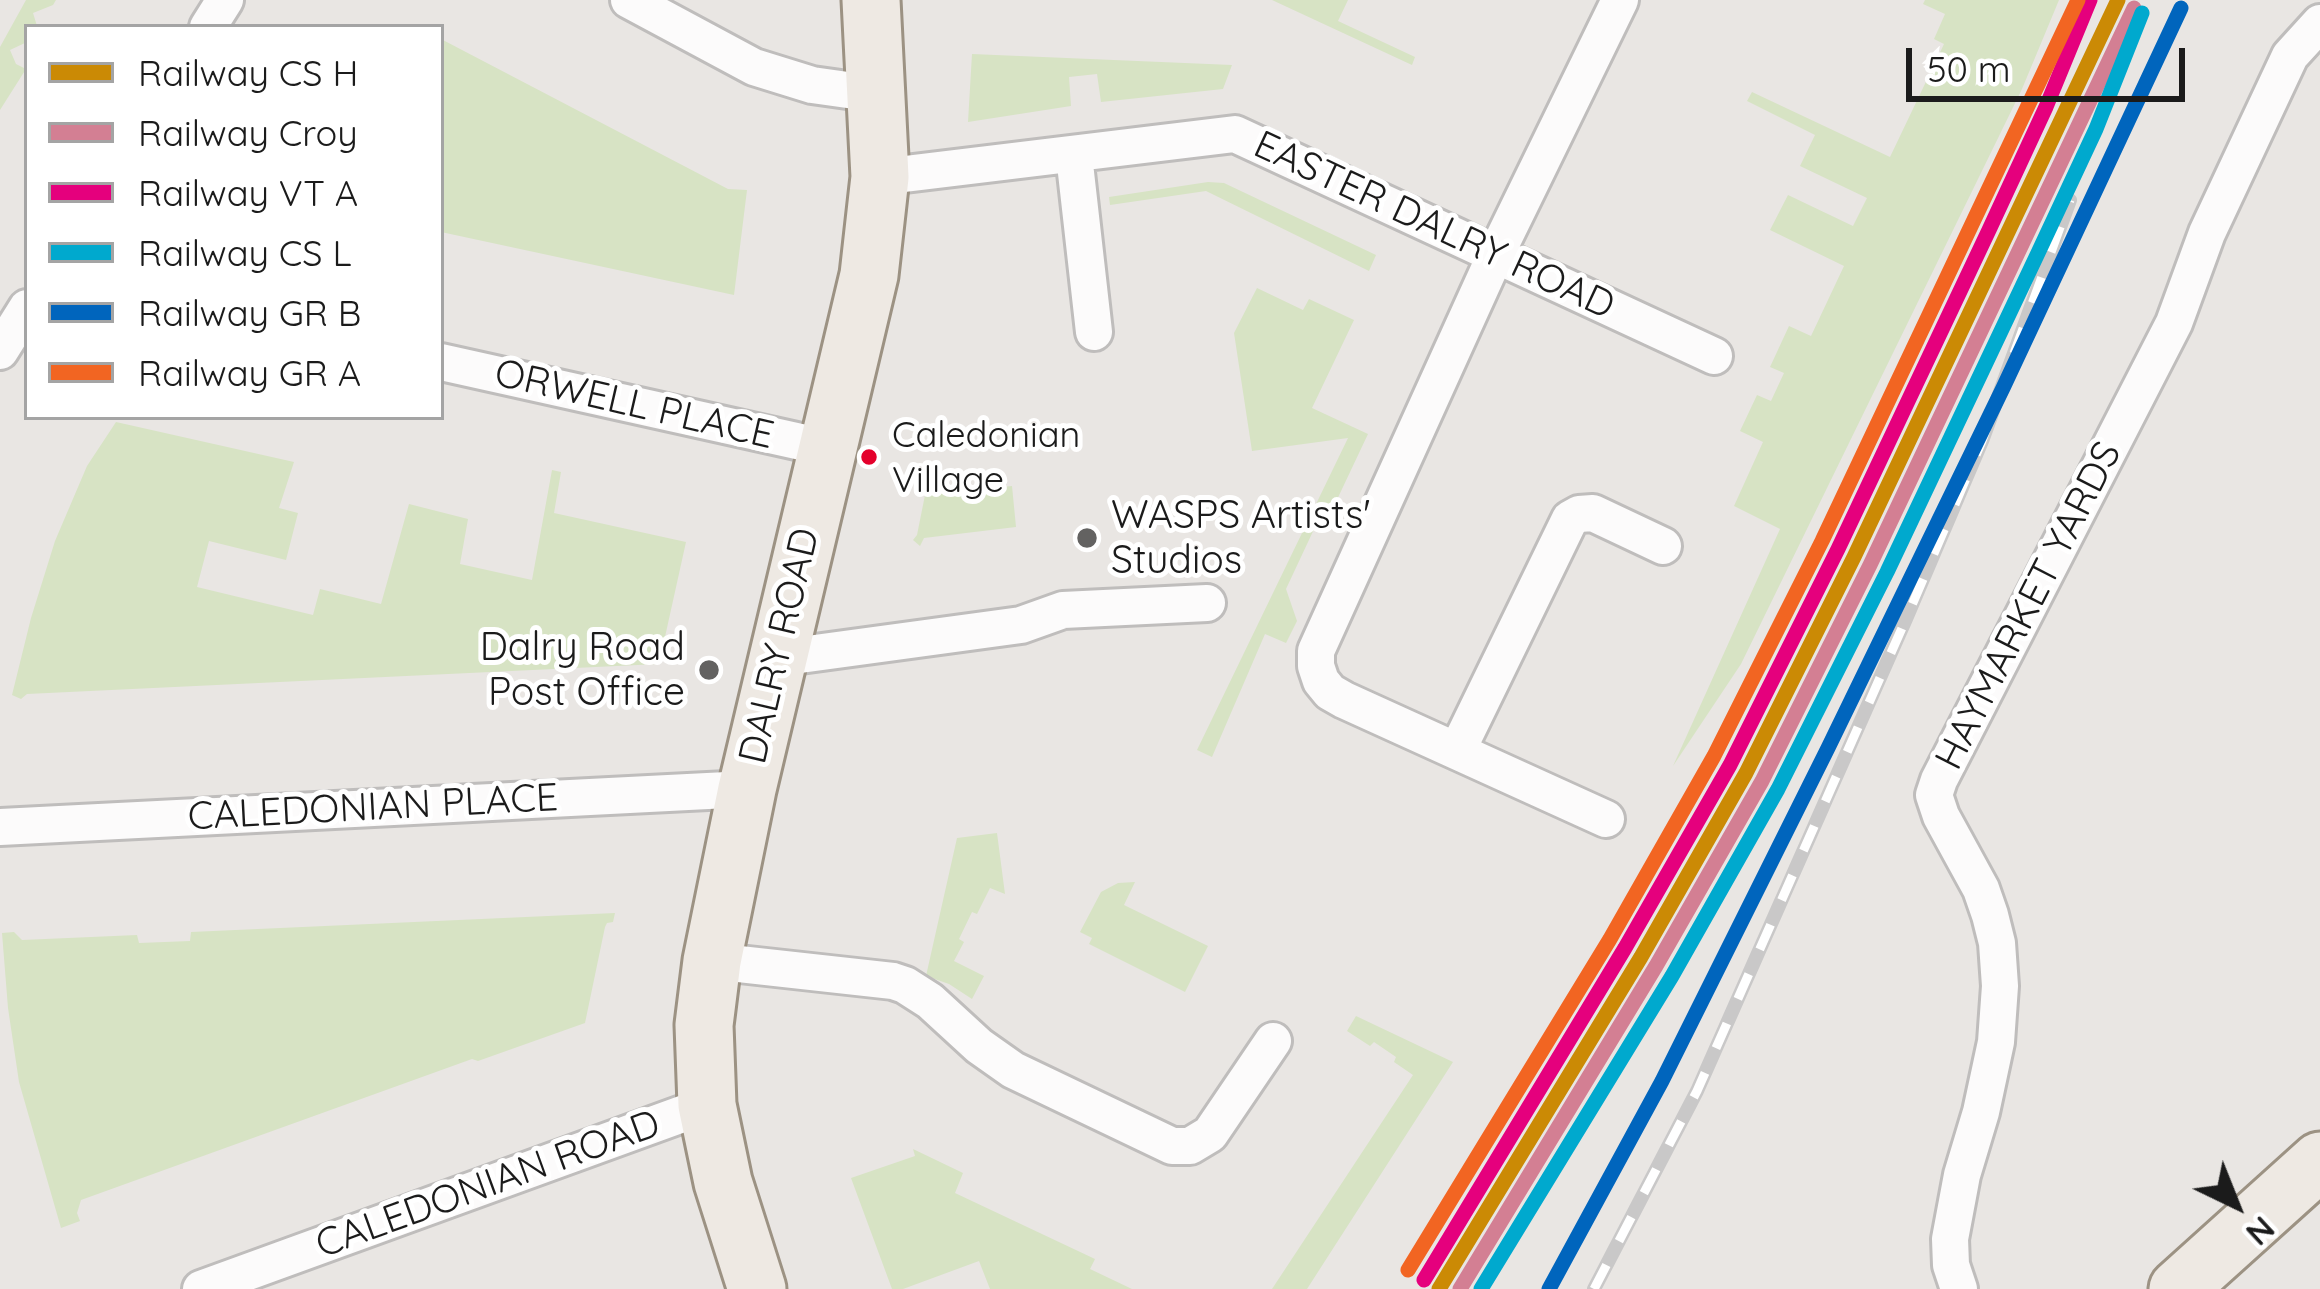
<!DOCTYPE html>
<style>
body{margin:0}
#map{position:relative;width:2320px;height:1289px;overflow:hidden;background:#e9e6e3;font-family:Quicksand,sans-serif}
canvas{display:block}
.legend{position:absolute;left:24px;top:24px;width:420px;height:396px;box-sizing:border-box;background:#fff;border:3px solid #a4a4a4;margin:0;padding:15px 21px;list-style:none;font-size:36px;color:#1b1b1b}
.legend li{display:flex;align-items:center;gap:24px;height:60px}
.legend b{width:60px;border:3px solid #a4a4a4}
.north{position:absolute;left:2176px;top:1145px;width:120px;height:120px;-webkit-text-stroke:9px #fff;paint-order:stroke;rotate:137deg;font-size:33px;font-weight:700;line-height:48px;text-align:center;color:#1b1b1b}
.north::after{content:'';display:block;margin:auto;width:42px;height:54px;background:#1b1b1b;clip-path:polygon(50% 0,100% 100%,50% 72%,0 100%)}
.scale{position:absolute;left:1906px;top:48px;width:279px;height:54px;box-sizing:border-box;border:6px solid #1b1b1b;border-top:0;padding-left:15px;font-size:36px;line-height:42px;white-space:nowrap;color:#1b1b1b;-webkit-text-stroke:9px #fff;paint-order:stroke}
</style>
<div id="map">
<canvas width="2320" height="1289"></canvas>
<ul class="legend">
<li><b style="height:15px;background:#cb8a05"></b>Railway CS H</li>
<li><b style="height:15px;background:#d37f93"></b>Railway Croy</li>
<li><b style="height:15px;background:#e5007d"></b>Railway VT A</li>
<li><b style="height:15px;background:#00a9ce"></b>Railway CS L</li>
<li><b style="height:15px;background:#0065bd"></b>Railway GR B</li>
<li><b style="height:15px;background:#f26522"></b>Railway GR A</li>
</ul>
<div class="north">N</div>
<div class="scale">50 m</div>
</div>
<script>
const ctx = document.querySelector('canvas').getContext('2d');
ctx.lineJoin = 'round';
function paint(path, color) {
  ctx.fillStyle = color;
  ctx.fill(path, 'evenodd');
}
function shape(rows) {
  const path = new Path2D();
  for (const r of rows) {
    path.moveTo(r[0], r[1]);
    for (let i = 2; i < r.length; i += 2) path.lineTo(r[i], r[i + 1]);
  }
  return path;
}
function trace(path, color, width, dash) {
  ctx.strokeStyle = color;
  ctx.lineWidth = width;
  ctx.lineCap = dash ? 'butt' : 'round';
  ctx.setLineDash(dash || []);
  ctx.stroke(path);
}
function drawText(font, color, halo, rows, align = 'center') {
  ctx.font = font + ' Quicksand,sans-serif';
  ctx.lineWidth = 10;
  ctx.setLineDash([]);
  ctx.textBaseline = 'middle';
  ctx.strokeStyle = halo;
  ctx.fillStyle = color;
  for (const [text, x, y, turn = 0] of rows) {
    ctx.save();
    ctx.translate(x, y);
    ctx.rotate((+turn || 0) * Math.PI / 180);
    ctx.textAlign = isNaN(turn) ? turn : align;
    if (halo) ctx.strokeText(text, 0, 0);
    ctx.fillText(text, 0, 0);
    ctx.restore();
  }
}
const grass = shape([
 [26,0,56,0,53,5,33,13,37,26,27,27,27,42,10,50,16,64,26,69,0,110,0,47],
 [1272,0,1348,0,1338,21,1415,57,1412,65],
 [1925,0,2059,0,2022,89,1741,664,1673,766,1780,529,1734,506,1763,442,1740,431,1757,395,1771,401,1784,373,1770,367,1789,326,1811,336,1844,266,1770,230,1788,195,1853,226,1867,198,1800,166,1815,135,1747,101,1752,92,1890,157,1944,44,1934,39,1945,14,1923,4],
 [441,39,728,189,747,190,734,295,441,232],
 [972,54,1232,65,1223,89,1101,102,1097,74,1069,77,1071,106,968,122],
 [1208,182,1224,183,1376,255,1369,271,1206,191,1110,205,1109,197],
 [1257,288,1303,310,1309,299,1354,320,1312,408,1368,434,1334,506,1323,510,1286,589,1297,621,1286,643,1265,634,1212,757,1197,750,1348,438,1252,451,1234,333],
 [116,422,294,462,279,508,298,513,286,560,209,541,197,587,313,615,320,589,381,604,409,504,468,519,460,564,532,580,552,470,561,472,554,513,686,542,659,664,27,694,21,699,12,695,31,618,55,541,87,466],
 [1012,486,1016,527,924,538,920,546,913,540,917,535,925,495],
 [997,833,1005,894,990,888,977,914,972,912,959,939,964,942,954,961,984,976,972,999,949,984,926,976,957,838],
 [1135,882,1124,905,1208,946,1185,992,1089,944,1092,938,1080,932,1101,892,1118,883],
 [615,913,613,922,607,923,605,927,585,1023,478,1061,472,1059,81,1200,77,1213,80,1221,61,1228,19,1082,8,1008,2,933,14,932,22,940,137,935,139,943,190,941,191,932],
 [1356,1016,1453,1062,1307,1289,1272,1289,1413,1075,1394,1062,1396,1057,1374,1042,1370,1046,1347,1031],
 [913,1149,963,1173,955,1193,1095,1259,1090,1269,1132,1289,990,1289,979,1261,903,1289,892,1289,851,1178,915,1156]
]);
const street = shape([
 [629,0,754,67,812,85,876,94],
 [208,27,225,0],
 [1074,155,1094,332],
 [880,177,1235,134,1714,356],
 [0,351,27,308],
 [441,362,828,448],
 [778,658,1021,625,1063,610,1207,603],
 [1457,751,1570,519,1579,514,1593,513,1663,546],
 [1606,819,1344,700,1330,692,1321,681,1316,666,1316,651,1496,254,1620,0],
 [0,827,747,789],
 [712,961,893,981,905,985,930,1001,979,1046,1013,1070,1172,1146,1190,1146,1210,1134,1273,1041],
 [201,1289,707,1105],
 [1959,1289,1951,1265,1950,1239,1962,1175,1981,1112,1996,1042,2000,986,1997,943,1990,915,1981,889,1941,816,1934,795,1939,780,2174,323,2207,233,2290,56,2320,23]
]);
const primary = shape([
 [757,1289,723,1182,707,1105,704,1025,712,961,747,789,869,275,880,177,871,0],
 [2178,1289,2320,1161]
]);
const rail = shape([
 [1594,1289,1697,1091,1906,619,1982,441,2070,200]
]);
const rail1 = shape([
 [1439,1289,1641,957,1746,773,1854,557,2118,0]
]);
const rail2 = shape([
 [1460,1289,1656,966,1762,781,1870,565,2134,8]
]);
const rail3 = shape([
 [1424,1280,1625,948,1730,765,1838,549,1989,230,2046,107,2090,0]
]);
const rail4 = shape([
 [1481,1289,1672,976,1778,789,1887,572,2038,253,2096,129,2142,13]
]);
const rail5 = shape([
 [1549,1289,1662,1081,1828,748,2003,388,2181,8]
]);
const rail6 = shape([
 [1408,1270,1610,939,1714,756,1822,541,2078,0]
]);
const markers = [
 [869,457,10,"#e4002b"],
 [1087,538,12,"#636261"],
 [709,670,12,"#636261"]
];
const busNames = [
 ["Caledonian",892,436],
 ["Village",892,481]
];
const streetNames = [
 ["EASTER DALRY ROAD",1434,226,25],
 ["ORWELL PLACE",634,405,13],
 ["HAYMARKET YARDS",2029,606,-63],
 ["DALRY ROAD",780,646,-77],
 ["CALEDONIAN PLACE",373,808,-3],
 ["CALEDONIAN ROAD",488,1185,-20]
];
const poiNames = [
 ["WASPS Artists'",1111,516],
 ["Studios",1111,561],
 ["Dalry Road",685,648,"right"],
 ["Post Office",685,693,"right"]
];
paint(grass, '#d7e3c4');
trace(street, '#bfbdbc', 42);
trace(primary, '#9c9283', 63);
trace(street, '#fcfbfb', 36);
trace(primary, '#eee9e3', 57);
trace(rail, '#c9c8c8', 14);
trace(rail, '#fff', 9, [27]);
trace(rail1, '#cb8a05', 15);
trace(rail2, '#d37f93', 15);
trace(rail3, '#e5007d', 15);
trace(rail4, '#00a9ce', 15);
trace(rail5, '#0065bd', 15);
trace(rail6, '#f26522', 15);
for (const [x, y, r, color] of markers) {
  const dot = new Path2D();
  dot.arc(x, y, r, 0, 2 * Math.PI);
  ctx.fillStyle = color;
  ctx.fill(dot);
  trace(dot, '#fff', 4.5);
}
drawText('36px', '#1b1b1b', '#fff', busNames, 'left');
drawText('39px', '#1b1b1b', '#fff', streetNames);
drawText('39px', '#1b1b1b', '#fff', poiNames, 'left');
</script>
